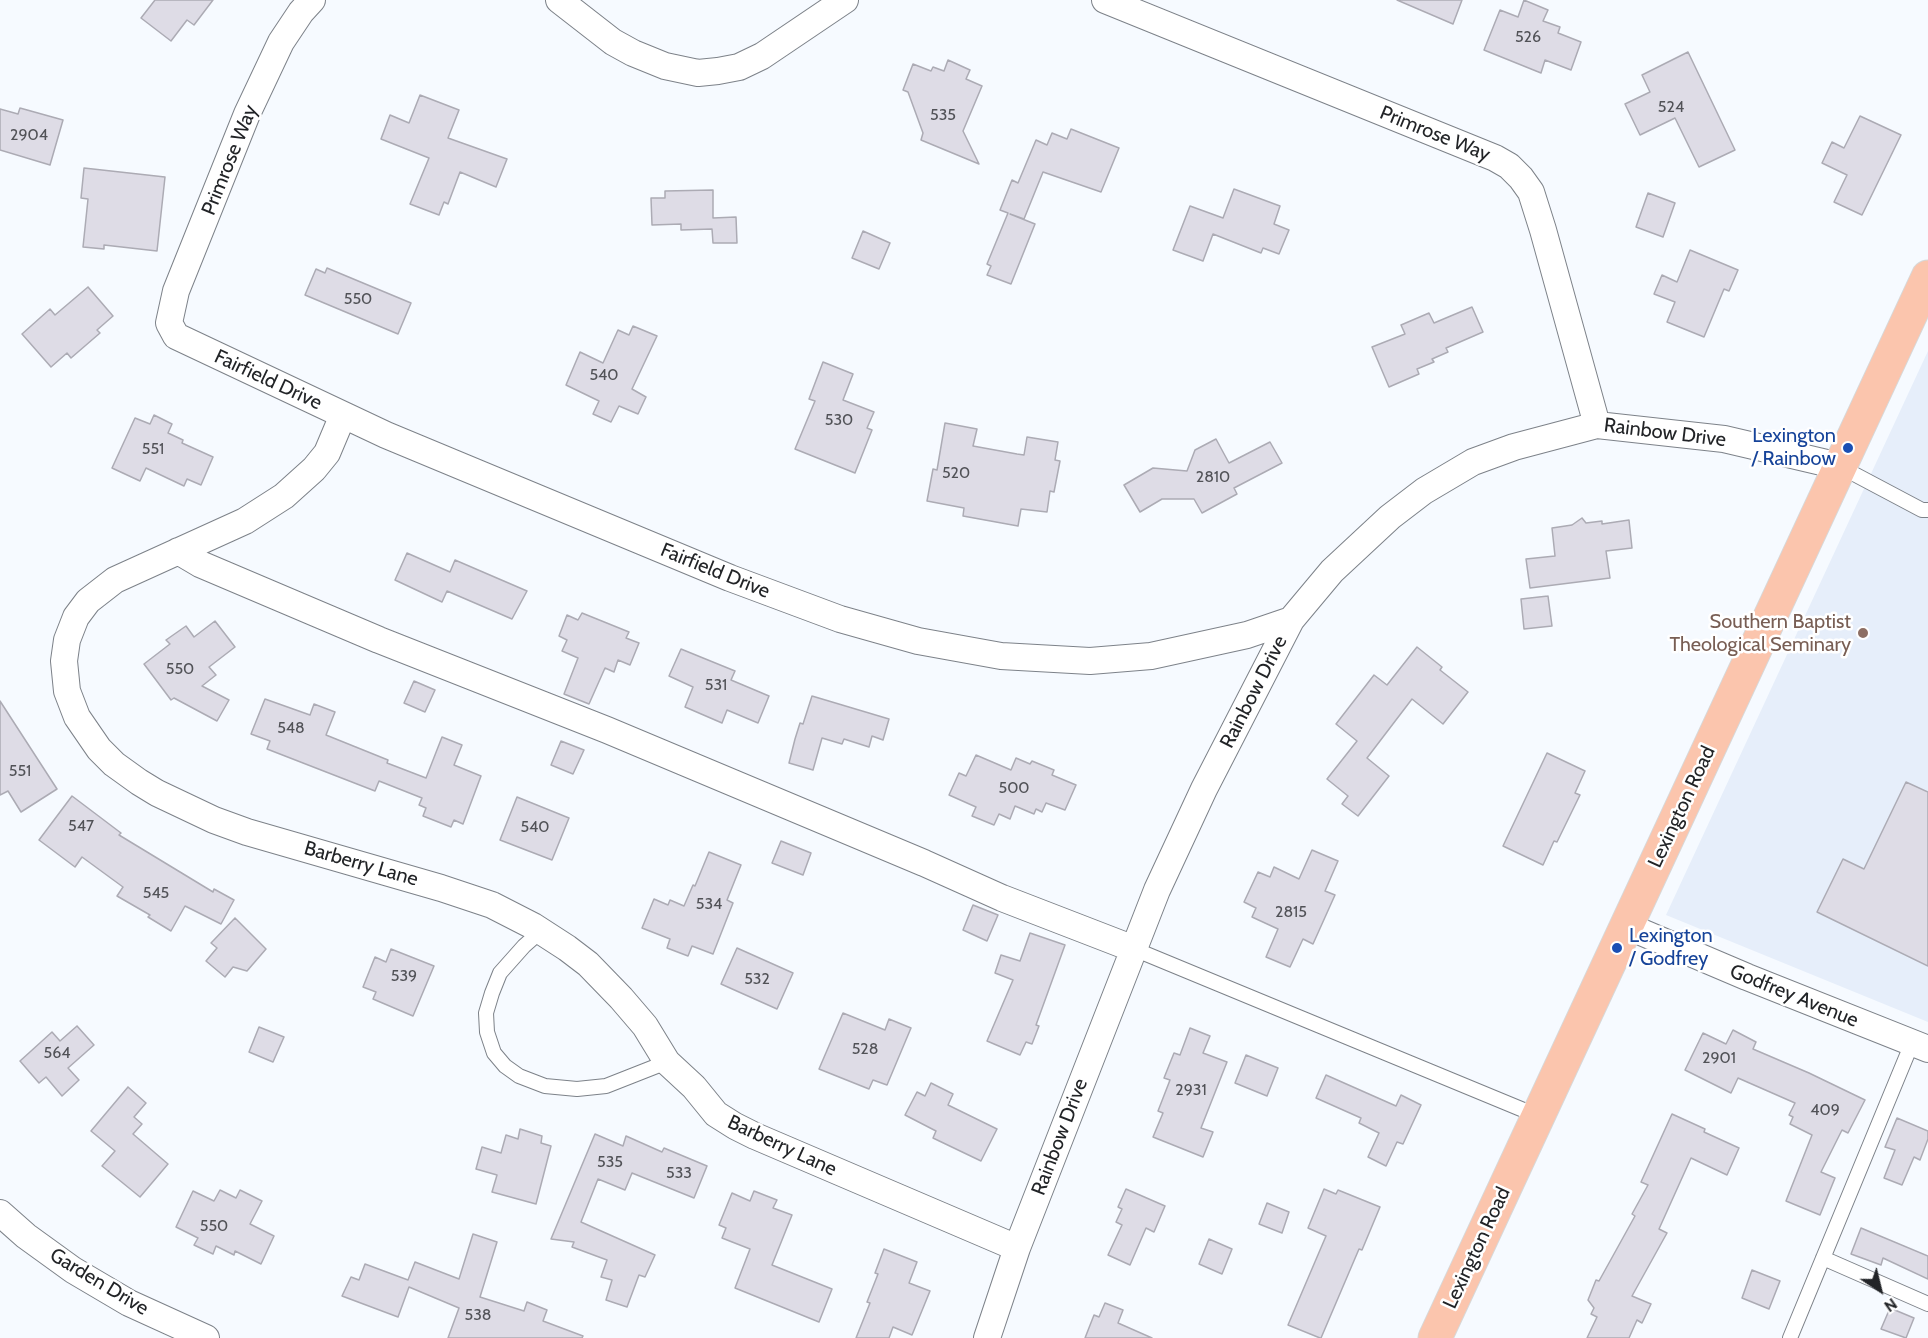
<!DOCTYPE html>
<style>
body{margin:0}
#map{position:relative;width:1928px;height:1338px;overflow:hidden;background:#f6faff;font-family:Cabin,sans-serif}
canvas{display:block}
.north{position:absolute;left:1850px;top:1260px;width:60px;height:60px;-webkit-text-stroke:4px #fff;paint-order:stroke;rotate:145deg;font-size:16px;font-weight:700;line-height:24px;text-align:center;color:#222427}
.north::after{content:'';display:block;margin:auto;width:21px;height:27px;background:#222427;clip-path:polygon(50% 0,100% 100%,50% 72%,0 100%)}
</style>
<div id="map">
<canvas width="1928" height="1338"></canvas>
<div class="north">N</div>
</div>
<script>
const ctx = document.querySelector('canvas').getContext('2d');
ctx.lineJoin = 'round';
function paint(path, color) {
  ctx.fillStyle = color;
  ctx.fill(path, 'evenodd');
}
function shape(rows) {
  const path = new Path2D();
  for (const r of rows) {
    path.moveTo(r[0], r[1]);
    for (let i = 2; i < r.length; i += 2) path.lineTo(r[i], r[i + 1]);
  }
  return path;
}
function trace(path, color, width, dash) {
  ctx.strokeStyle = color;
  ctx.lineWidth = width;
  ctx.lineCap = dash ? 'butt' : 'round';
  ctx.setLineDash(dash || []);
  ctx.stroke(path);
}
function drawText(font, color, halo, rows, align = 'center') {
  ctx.font = font + ' Cabin,sans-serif';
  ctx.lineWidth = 5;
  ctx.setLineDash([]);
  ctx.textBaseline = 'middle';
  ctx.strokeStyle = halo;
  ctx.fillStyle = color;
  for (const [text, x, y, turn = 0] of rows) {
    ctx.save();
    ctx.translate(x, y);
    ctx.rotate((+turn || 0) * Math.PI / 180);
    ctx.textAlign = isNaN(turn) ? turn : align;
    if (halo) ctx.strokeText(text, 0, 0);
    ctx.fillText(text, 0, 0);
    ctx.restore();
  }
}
const built = shape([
 [1928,351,1928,1022,1666,915]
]);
const building = shape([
 [155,0,213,0,194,25,187,20,171,41,141,18,155,0],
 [1397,0,1462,0,1453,24,1397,0],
 [1524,0,1548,10,1543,21,1560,27,1558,33,1581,42,1571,70,1545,60,1541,73,1484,50,1500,10,1518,17,1524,0],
 [1688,52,1735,150,1699,167,1675,118,1640,135,1625,104,1650,92,1642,75,1688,52],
 [948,60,970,70,966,79,982,86,963,131,979,164,921,140,923,133,908,92,903,90,913,64,931,71,933,67,944,71,948,60],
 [420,95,459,110,448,138,507,159,496,187,460,172,448,204,444,202,439,215,410,204,429,158,381,139,390,115,409,123,420,95],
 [20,108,63,120,50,165,0,150,0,109,18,114,20,108],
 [1860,116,1901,135,1862,215,1834,202,1847,175,1822,163,1832,142,1844,148,1860,116],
 [1071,129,1119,148,1101,192,1043,172,1024,219,1010,214,1035,224,1011,284,987,275,991,266,987,264,1008,213,1000,210,1012,180,1018,183,1036,140,1047,145,1052,133,1067,139,1071,129],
 [84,168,165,177,157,251,104,245,104,249,83,247,88,199,81,198,84,168],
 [1234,189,1280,206,1274,224,1289,230,1279,254,1263,248,1261,253,1213,234,1203,261,1173,250,1190,206,1223,218,1234,189],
 [713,190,713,218,736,217,737,243,713,243,712,229,681,230,681,224,652,225,651,198,665,198,665,191,713,190],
 [1648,193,1675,203,1663,237,1636,227,1648,193],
 [863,231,890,243,879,269,852,258,863,231],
 [1690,250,1738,270,1729,291,1724,289,1704,337,1667,322,1675,302,1654,294,1662,275,1677,282,1690,250],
 [327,268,411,303,398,334,305,295,316,269,325,273,327,268],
 [88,287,113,316,97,330,100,333,71,358,67,353,51,367,22,334,50,309,55,315,88,287],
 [1472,307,1483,332,1446,348,1448,352,1432,359,1434,362,1417,369,1419,374,1389,387,1372,347,1405,334,1401,325,1429,313,1434,323,1472,307],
 [633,326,657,336,632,389,646,397,638,414,619,406,611,422,593,414,599,401,566,385,580,352,603,363,618,330,629,335,633,326],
 [823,362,853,374,843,400,874,412,867,428,872,430,855,473,795,449,815,401,809,399,823,362],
 [154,415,172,424,168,433,183,440,182,443,213,457,201,485,187,479,184,486,146,468,140,481,112,468,135,418,150,424,154,415],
 [945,423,977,429,973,446,1017,454,1024,455,1027,437,1058,442,1055,460,1060,461,1054,492,1050,491,1047,512,1021,509,1018,526,963,516,964,508,927,501,933,469,937,470,945,423],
 [1216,439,1229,463,1270,442,1282,463,1234,488,1237,494,1202,513,1194,499,1162,499,1140,512,1124,485,1153,468,1187,471,1195,450,1216,439],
 [1582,518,1586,523,1602,521,1602,524,1629,520,1632,548,1606,551,1610,578,1530,588,1526,559,1555,556,1552,528,1572,525,1582,518],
 [407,553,450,572,455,560,527,591,512,619,447,591,442,602,395,580,407,553],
 [1548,596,1552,626,1524,629,1521,599,1548,596],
 [582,613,629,632,626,638,639,643,630,665,618,660,614,672,605,668,589,704,564,694,578,658,562,651,567,640,559,636,567,615,578,620,582,613],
 [215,621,235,647,209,667,216,675,202,686,229,700,217,721,174,698,171,700,144,664,170,644,166,640,186,626,194,637,215,621],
 [1417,647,1442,667,1440,670,1468,692,1443,724,1412,699,1367,758,1389,776,1358,816,1342,804,1348,796,1327,779,1357,741,1336,724,1374,675,1387,685,1417,647],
 [681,649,735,671,731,680,769,696,758,723,727,710,722,723,685,707,693,687,669,676,681,649],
 [414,681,435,690,425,712,404,703,414,681],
 [812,696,889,719,883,740,872,736,869,747,844,739,842,744,822,738,813,770,789,763,795,739,800,723,803,724,812,696],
 [265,699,310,715,314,704,335,712,326,735,388,760,387,763,426,778,442,737,462,745,454,765,481,776,463,824,454,820,451,827,423,816,426,808,419,805,422,798,379,781,375,791,267,749,270,741,251,734,265,699],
 [0,701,57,789,21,812,8,791,0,795,0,701],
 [561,741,584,750,573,774,551,765,561,741],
 [1547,753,1585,771,1575,793,1580,795,1557,842,1554,841,1543,865,1503,846,1547,753],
 [976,755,1011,770,1016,758,1030,764,1032,761,1054,770,1052,775,1076,785,1065,810,1046,803,1042,812,1036,809,1034,814,1015,806,1010,819,999,814,994,825,972,816,976,807,949,795,959,773,966,776,976,755],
 [1906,782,1928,792,1928,966,1817,912,1843,859,1864,869,1906,782],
 [72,796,121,833,119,835,213,892,214,889,234,900,221,924,185,906,171,931,148,917,150,915,117,896,123,887,82,857,75,867,39,840,72,796],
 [517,797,569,818,552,860,500,840,517,797],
 [781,841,811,853,803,875,772,863,781,841],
 [1312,850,1338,861,1325,891,1335,895,1313,944,1303,939,1290,967,1266,957,1278,929,1252,917,1256,908,1244,902,1258,872,1270,877,1274,867,1299,879,1312,850],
 [709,852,741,865,727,900,733,903,713,954,692,946,688,956,667,948,670,939,642,928,654,899,668,905,670,900,684,906,693,885,695,886,709,852],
 [973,905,998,915,987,941,963,930,973,905],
 [235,918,266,949,247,971,233,967,225,977,206,961,217,948,211,943,235,918],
 [1030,933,1065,945,1036,1025,1039,1026,1032,1044,1026,1042,1020,1055,987,1041,1013,980,995,973,1001,955,1020,961,1030,933],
 [737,948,793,973,777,1009,721,984,737,948],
 [391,949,434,966,413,1016,373,999,376,992,363,987,375,957,386,962,391,949],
 [843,1013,885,1030,889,1019,911,1028,887,1085,873,1080,869,1089,819,1069,843,1013],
 [77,1026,94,1045,68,1068,79,1080,62,1096,46,1077,39,1083,20,1061,52,1032,60,1041,77,1026],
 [259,1027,284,1037,273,1062,249,1052,259,1027],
 [1190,1028,1210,1036,1203,1053,1227,1062,1201,1128,1213,1132,1203,1157,1153,1137,1163,1113,1158,1111,1170,1080,1164,1078,1174,1053,1180,1055,1190,1028],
 [1733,1030,1756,1042,1753,1049,1809,1073,1865,1100,1848,1133,1842,1130,1821,1172,1835,1178,1820,1215,1786,1201,1812,1135,1790,1124,1793,1117,1789,1115,1795,1103,1738,1078,1731,1093,1685,1070,1703,1033,1726,1044,1733,1030],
 [1246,1055,1278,1068,1267,1096,1235,1083,1246,1055],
 [1326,1075,1396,1106,1401,1095,1421,1105,1403,1144,1397,1142,1386,1166,1368,1157,1379,1133,1359,1123,1361,1118,1316,1098,1326,1075],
 [931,1083,953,1094,948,1105,997,1129,981,1161,933,1138,936,1131,905,1115,917,1092,925,1096,931,1083],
 [128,1087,146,1103,134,1117,142,1124,133,1134,168,1164,140,1197,102,1166,115,1151,91,1131,128,1087],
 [1672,1114,1705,1129,1704,1132,1739,1148,1727,1175,1691,1158,1659,1229,1667,1233,1632,1296,1651,1304,1642,1323,1637,1320,1629,1338,1587,1338,1597,1317,1591,1314,1594,1308,1588,1300,1596,1280,1599,1281,1635,1216,1632,1214,1648,1185,1641,1182,1672,1114],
 [1897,1118,1928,1131,1928,1139,1920,1160,1914,1157,1902,1185,1884,1178,1895,1150,1885,1147,1897,1118],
 [520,1129,542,1136,541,1143,551,1146,536,1204,492,1192,497,1175,476,1169,482,1147,501,1153,506,1135,518,1139,520,1129],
 [595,1134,623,1146,626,1136,662,1152,664,1148,707,1166,694,1198,632,1173,625,1190,598,1179,581,1222,655,1255,645,1277,639,1275,627,1307,606,1300,612,1280,601,1277,607,1260,572,1247,574,1242,551,1239,595,1134],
 [1126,1189,1165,1206,1154,1232,1146,1228,1130,1265,1108,1255,1122,1225,1116,1222,1122,1209,1118,1207,1126,1189],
 [1324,1189,1336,1194,1338,1190,1380,1207,1362,1250,1359,1249,1321,1338,1320,1338,1288,1325,1326,1236,1308,1228,1324,1189],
 [220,1190,236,1198,240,1190,262,1201,250,1224,274,1236,261,1264,235,1251,234,1255,216,1246,213,1254,194,1245,198,1238,176,1227,193,1191,214,1201,220,1190],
 [754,1191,777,1200,773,1208,792,1215,772,1265,832,1289,819,1322,735,1288,750,1249,722,1238,726,1228,719,1225,732,1193,750,1201,754,1191],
 [1267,1203,1289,1212,1282,1233,1259,1224,1267,1203],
 [1861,1228,1928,1256,1928,1279,1883,1258,1881,1265,1851,1254,1861,1228],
 [473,1234,497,1242,480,1297,524,1311,527,1302,547,1310,543,1321,583,1336,582,1338,448,1338,459,1308,409,1287,398,1317,342,1296,351,1277,359,1280,365,1264,408,1280,415,1262,459,1279,473,1234],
 [1209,1239,1232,1249,1222,1274,1199,1264,1209,1239],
 [884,1249,917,1262,909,1283,930,1291,912,1335,893,1327,889,1338,856,1338,870,1303,867,1302,878,1274,875,1273,884,1249],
 [1752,1270,1780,1281,1769,1309,1742,1298,1752,1270],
 [1105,1303,1123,1310,1118,1323,1152,1338,1085,1338,1094,1315,1099,1317,1105,1303],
 [1890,1308,1914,1318,1906,1338,1881,1329,1890,1308]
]);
const service = shape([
 [1839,466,1922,510,1928,510],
 [541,931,524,946,500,973,492,993,486,1013,487,1032,494,1053,505,1066,519,1076,545,1086,577,1089,606,1086,667,1062],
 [1134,949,1538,1116],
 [1823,1258,1928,1304],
 [1790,1338,1912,1043]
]);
const minor = shape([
 [312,0,301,12,281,42,247,114,176,291,169,323,176,336,386,435,730,578,840,619,918,641,1001,656,1090,661,1151,656,1247,635,1291,620],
 [559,0,613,42,633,53,665,66,698,73,718,71,739,67,762,56,845,0],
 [1105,0,1495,158,1509,166,1521,178,1531,192,1543,230,1597,425],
 [343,415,327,453,314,469,284,496,245,521,115,580,88,601,76,617,67,640,64,661,67,691,77,717,99,749,114,764,139,782,157,793,214,820,247,832,441,888,492,905,533,926,567,948,588,964,621,998,645,1026,667,1062,694,1087,716,1114,735,1126,755,1136,1017,1248],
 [178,551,200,564,379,640,607,730,924,863,1002,898,1134,949],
 [1627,926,1747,977,1928,1049],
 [0,1213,26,1236,73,1270,129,1303,206,1338],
 [987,1338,1017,1248,1157,890,1204,789,1291,620,1332,571,1390,517,1424,491,1473,462,1514,447,1597,425,1724,439,1839,466]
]);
const primary = shape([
 [1435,1338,1928,277]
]);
const markers = [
 [1848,448,6,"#1a4fb4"],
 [1863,633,6,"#8d6e63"],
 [1617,948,6,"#1a4fb4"]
];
const numberNames = [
 ["526",1528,37],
 ["524",1671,107],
 ["535",943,115],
 ["2904",29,135],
 ["550",358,299],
 ["540",604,375],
 ["530",839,420],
 ["551",153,449],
 ["520",956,473],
 ["2810",1213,477],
 ["550",180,669],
 ["531",716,685],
 ["548",291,728],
 ["551",20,771],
 ["500",1014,788],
 ["547",81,826],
 ["540",535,827],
 ["545",156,893],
 ["534",709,904],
 ["2815",1291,912],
 ["539",404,976],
 ["532",757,979],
 ["528",865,1049],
 ["564",57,1053],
 ["2901",1719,1058],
 ["2931",1191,1090],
 ["409",1825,1110],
 ["535",610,1162],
 ["533",679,1173],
 ["550",214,1226],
 ["538",478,1315]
];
const streetNames = [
 ["Primrose Way",1435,134,22],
 ["Primrose Way",230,160,-68],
 ["Fairfield Drive",268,380,25],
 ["Rainbow Drive",1665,433,7],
 ["Fairfield Drive",715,571,22],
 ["Rainbow Drive",1254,692,-63],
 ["Lexington Road",1682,807,-65],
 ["Barberry Lane",361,864,16],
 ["Godfrey Avenue",1794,996,22],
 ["Rainbow Drive",1060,1137,-69],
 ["Barberry Lane",782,1146,25],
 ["Lexington Road",1477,1248,-65],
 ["Garden Drive",99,1282,31]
];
const transitNames = [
 ["Lexington",1836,436],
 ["/ Rainbow",1836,459],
 ["Lexington",1629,936,"left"],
 ["/ Godfrey",1629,959,"left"]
];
const educationNames = [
 ["Southern Baptist",1851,622],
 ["Theological Seminary",1851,645]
];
paint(built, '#e6eefa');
paint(building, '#dedce6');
trace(building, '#acabb4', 1.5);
trace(service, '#7d8289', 16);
trace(minor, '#7d8289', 28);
trace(primary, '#d7d8d8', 35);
trace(service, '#fff', 14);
trace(minor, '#fff', 26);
trace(primary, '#fbc5ad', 33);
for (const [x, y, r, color] of markers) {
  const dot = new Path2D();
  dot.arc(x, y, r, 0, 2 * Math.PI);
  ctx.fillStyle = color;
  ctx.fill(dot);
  trace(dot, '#fff', 2);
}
drawText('16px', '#515257', null, numberNames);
drawText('20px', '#222427', '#fff', streetNames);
drawText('20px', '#164399', '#fff', transitNames, 'right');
drawText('20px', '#785e54', '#fff', educationNames, 'right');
</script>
